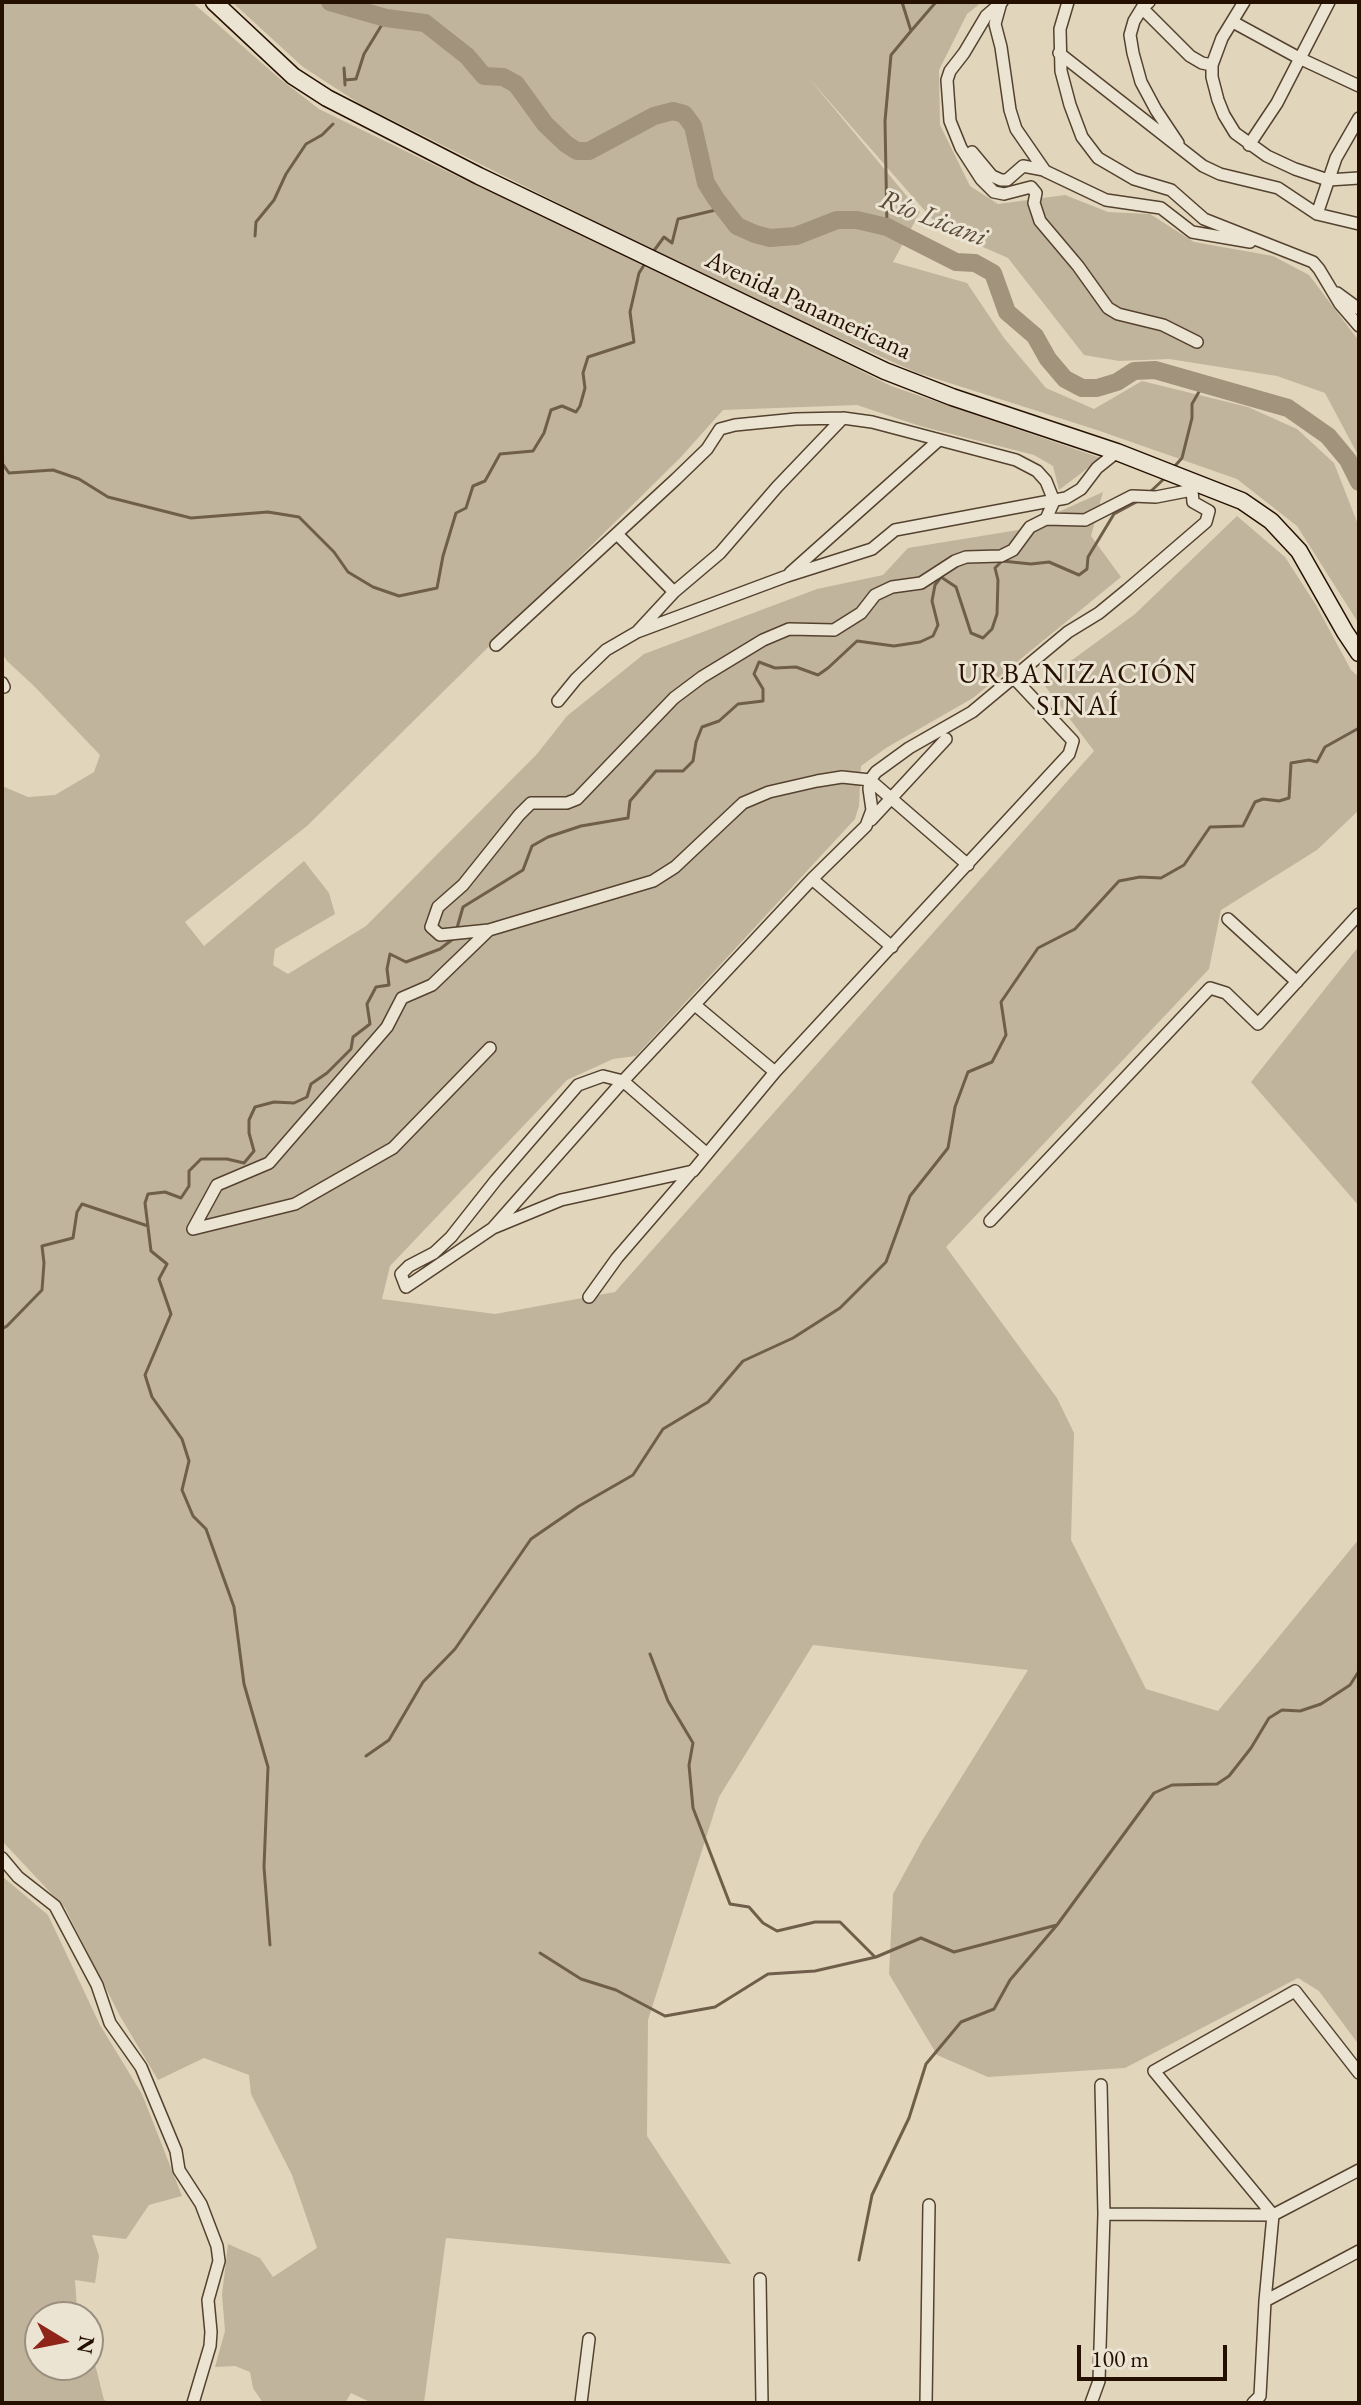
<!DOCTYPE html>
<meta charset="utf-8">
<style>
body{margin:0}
#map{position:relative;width:1361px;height:2405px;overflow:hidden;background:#e1d6bc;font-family:"EB Garamond",serif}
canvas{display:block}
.frame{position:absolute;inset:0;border:4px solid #251000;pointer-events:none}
.north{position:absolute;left:24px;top:2301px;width:80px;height:80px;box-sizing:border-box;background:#ece4d3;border:2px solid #9c8f7f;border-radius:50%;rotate:100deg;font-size:22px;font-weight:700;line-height:32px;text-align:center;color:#251000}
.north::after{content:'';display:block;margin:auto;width:28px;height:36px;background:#8f2418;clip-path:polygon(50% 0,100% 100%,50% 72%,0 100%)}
.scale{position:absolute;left:1077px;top:2345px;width:150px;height:36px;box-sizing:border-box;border:4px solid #251000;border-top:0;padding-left:10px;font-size:24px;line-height:28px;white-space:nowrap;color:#251000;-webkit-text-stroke:6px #ece4d3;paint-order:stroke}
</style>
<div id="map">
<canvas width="1361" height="2405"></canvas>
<div class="frame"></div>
<div class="north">N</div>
<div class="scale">100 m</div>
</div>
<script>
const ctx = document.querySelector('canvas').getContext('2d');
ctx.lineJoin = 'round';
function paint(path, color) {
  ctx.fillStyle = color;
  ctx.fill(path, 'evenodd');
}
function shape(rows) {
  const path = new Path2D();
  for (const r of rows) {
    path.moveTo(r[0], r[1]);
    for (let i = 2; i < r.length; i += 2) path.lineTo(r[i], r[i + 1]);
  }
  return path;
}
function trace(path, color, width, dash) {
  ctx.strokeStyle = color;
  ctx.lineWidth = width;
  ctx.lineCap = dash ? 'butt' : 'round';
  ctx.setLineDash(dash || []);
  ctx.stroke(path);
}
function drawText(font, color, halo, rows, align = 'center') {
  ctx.font = font + ' "EB Garamond",serif';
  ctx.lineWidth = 6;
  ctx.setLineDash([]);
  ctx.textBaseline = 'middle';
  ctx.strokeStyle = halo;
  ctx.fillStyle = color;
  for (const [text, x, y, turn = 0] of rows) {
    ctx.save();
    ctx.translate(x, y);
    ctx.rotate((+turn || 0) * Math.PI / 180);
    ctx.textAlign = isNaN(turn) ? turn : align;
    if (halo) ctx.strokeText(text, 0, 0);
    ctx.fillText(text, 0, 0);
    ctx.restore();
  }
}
const green = shape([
 [2,2,192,2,279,78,319,109,465,180,589,234,891,386,1101,458,1059,490,1053,466,1034,455,920,426,857,405,723,410,681,457,307,826,185,922,204,946,304,861,329,893,335,914,275,949,273,965,288,974,366,926,537,754,567,716,644,654,817,589,883,575,908,548,1018,530,1103,492,1091,536,1121,577,973,698,886,748,861,766,859,806,855,819,636,1056,613,1059,567,1080,390,1266,382,1299,495,1314,615,1292,1094,751,1042,682,1135,614,1237,516,1285,557,1316,605,1351,670,1359,677,1359,810,1317,850,1221,910,1209,969,946,1247,1057,1398,1074,1433,1071,1540,1146,1689,1218,1711,1359,1539,1359,2045,1319,1991,1298,1978,1125,2068,988,2077,937,2055,889,1974,893,1894,923,1839,1028,1670,813,1645,719,1797,648,2020,647,2136,731,2264,446,2238,424,2403,372,2403,351,2393,345,2403,263,2403,253,2388,250,2372,235,2366,215,2367,225,2331,222,2295,228,2244,260,2258,273,2277,317,2248,292,2175,251,2094,249,2075,204,2058,158,2080,120,2016,65,1908,2,1841,2,786,28,797,55,795,94,772,100,755,34,686,7,661,2,653],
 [232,2,982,2,967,14,939,70,940,125,970,186,998,204,1065,195,1108,212,1150,214,1194,242,1273,256,1309,275,1359,341,1359,457,1325,393,1277,376,1169,359,1119,361,1084,355,1008,258,940,228,808,77,920,212,893,262,967,283,1004,338,1046,388,1094,409,1142,381,1248,407,1297,429,1334,463,1359,527,1359,624,1297,526,1237,479,1097,430,915,372,726,287,360,104,303,67],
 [1359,946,1359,1206,1251,1082],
 [2,1876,48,1915,100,2025,142,2094,182,2196,149,2205,126,2239,92,2235,99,2256,95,2283,75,2280,77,2308,81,2317,40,2317,40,2365,88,2365,88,2336,104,2400,112,2403,2,2403]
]);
const stream = shape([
 [911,31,936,2],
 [345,85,344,68,345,80,356,79,364,54,386,18],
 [887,227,885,121,891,55,911,31,902,2],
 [255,236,256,222,274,200,286,174,306,144,322,135,333,124],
 [653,252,664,237,672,243,678,219,724,208],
 [2,463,9,473,53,470,79,479,108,497,191,518,268,512,299,517,334,552,348,572,373,587,399,596,437,588,443,556,456,513,466,508,473,486,485,481,500,454,533,451,544,433,551,410,562,406,576,412,580,406,585,388,583,373,588,357,634,342,630,312,639,273,646,262],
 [1174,467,1182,458,1192,418,1192,404,1204,383],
 [1149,493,1167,476],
 [457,928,463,907,523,870,532,846,548,837,581,826,628,818,630,801,656,771,683,771,693,761,696,742,702,727,719,721,738,704,763,701,763,689,754,674,759,662,775,668,796,667,818,675,828,668,857,641,894,646,920,642,933,636,938,625,932,601,935,585,941,577,956,587,971,633,983,638,992,629,997,614,998,580,995,568,1002,561,1031,564,1049,562,1079,575,1087,569,1088,557,1114,514,1140,500],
 [2,1329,7,1326,42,1290,44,1263,42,1246,73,1238,77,1212,82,1204,148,1226],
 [650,1654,668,1701,693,1743,689,1765,693,1808,730,1904,749,1907,763,1923,777,1931,815,1922,840,1922,874,1956],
 [366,1756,389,1740,423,1682,455,1649,531,1539,579,1506,633,1475,663,1429,708,1402,743,1361,793,1338,840,1308,886,1262,910,1196,948,1148,955,1107,968,1072,992,1062,1006,1035,1001,1002,1038,948,1075,929,1119,881,1140,877,1161,878,1184,865,1210,827,1243,826,1255,802,1263,799,1279,801,1289,798,1291,763,1309,760,1317,762,1325,747,1359,728],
 [270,1945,264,1867,268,1767,244,1684,234,1607,206,1529,193,1516,182,1490,189,1461,182,1439,152,1397,145,1375,171,1314,159,1279,167,1264,151,1251,145,1203,148,1194,165,1192,181,1198,189,1186,189,1171,201,1159,227,1159,244,1163,254,1151,249,1133,249,1120,255,1107,274,1102,294,1103,307,1097,311,1084,327,1073,351,1049,353,1037,370,1024,367,1004,376,987,389,985,387,969,390,954,406,962,440,949,453,939],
 [540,1953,581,1979,616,1990,665,2016,715,2007,768,1974,815,1971,876,1957,921,1938,954,1952,1057,1925],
 [859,2260,872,2195,909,2118,926,2064,961,2022,994,2009,1010,1980,1057,1925,1154,1793,1172,1785,1217,1784,1229,1776,1251,1748,1269,1718,1282,1710,1300,1711,1321,1704,1350,1685,1359,1671]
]);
const river = shape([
 [330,2,386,18,425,23,467,56,484,76,503,77,516,84,545,124,566,144,577,151,589,151,654,116,673,111,684,114,693,126,706,183,716,199,737,226,755,234,770,238,796,236,837,220,857,220,887,227,956,262,975,263,993,273,1007,312,1035,336,1048,359,1065,379,1082,388,1097,388,1117,382,1134,371,1155,370,1288,408,1328,436,1348,460,1359,482]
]);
const minor = shape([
 [1002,2,986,16,964,53,950,71,947,80,950,121,961,148,981,179,994,192,1004,194,1031,187,1036,193,1034,203,1040,221,1078,266,1108,308,1118,314,1163,325,1197,342],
 [1068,2,1060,29,1061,71,1070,105,1082,137,1098,158,1134,179,1171,190,1204,219,1313,262,1319,269,1340,304,1359,326],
 [1149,2,1142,8,1134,21,1130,35,1133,53,1141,82,1156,110,1178,143],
 [1244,2,1222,38,1212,65,1212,77,1218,100,1224,115,1235,133,1267,156,1295,169,1328,180,1359,178],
 [1000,6,995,24,1001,47,1010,110,1016,129,1045,171,1106,200,1161,208,1192,232,1250,242],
 [1142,8,1190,56,1202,63,1212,65],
 [1233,22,1299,58,1359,86],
 [1059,53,1203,166,1220,174,1278,188,1317,214,1359,224],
 [1249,145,1277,103,1329,2],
 [972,152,992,176,1001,180,1007,180,1023,166,1044,170],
 [1317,214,1336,158,1359,118],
 [1337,293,1359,309],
 [1046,519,1085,520,1132,496,1156,497,1192,490],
 [618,535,674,592],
 [790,573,939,440],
 [637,632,787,576,872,549,895,530,1066,498,1081,489,1097,468,1117,452],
 [2,683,4,687],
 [558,701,576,679,606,650,637,632,674,592,720,553,777,487,843,418],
 [871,820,946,739],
 [812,879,892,947],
 [1228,919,1297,982],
 [489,930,440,935,431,927,438,907,463,885,519,815,531,803,567,803,577,799,674,698,702,677,763,640,789,629,834,630,861,613,875,595,892,587,921,583,955,561,966,557,1001,556,1013,550,1030,527,1046,519,1054,501,1046,481,1037,471,1016,460,872,422,843,418,796,419,735,425,720,429,707,449,676,479,496,645],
 [695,1005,775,1072],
 [490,1048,393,1148,295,1204,193,1229,217,1185,269,1163,387,1027,402,998,432,985,489,930,653,881,675,867,743,803,769,792,817,781,842,777,870,780,968,865],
 [707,1154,775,1072,1069,754,1073,741,1013,677],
 [990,1221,1210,988,1226,993,1258,1024,1359,914],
 [493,1228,561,1200,693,1171,707,1154,623,1081,603,1076,578,1085,496,1180,451,1237,434,1253,409,1266,401,1274,406,1287,493,1228,623,1081,654,1048,812,879,866,826,872,810,869,789,870,780,876,772,909,748,972,712,1068,632,1099,613,1127,590,1206,522,1209,511,1193,502,1192,490,1196,482],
 [589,1297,617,1258,692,1171],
 [2,1858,18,1877,55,1906,97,1985,110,2023,141,2067,176,2151,179,2170,201,2204,217,2246,219,2261,208,2300,211,2332,210,2346,193,2403],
 [1104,2214,1273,2215,1359,2170],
 [760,2279,762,2403],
 [1265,2301,1359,2251],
 [581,2403,589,2339],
 [926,2403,929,2205],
 [1091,2403,1099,2381,1104,2214,1101,2085],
 [1253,2403,1260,2396,1265,2301,1273,2215,1154,2071,1295,1991,1359,2073]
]);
const secondary = shape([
 [214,2,293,76,327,98,479,176,885,371,952,397,1117,452,1242,501,1271,521,1299,551,1345,632,1359,653]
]);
const streetNames = [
 ["Avenida Panamericana",808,306,25]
];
const waterNames = [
 ["Río Licani",933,219,21]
];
const neighbourhoodNames = [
 ["URBANIZACIÓN",1078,675],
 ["SINAÍ",1078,707]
];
paint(green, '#c1b49c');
trace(stream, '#6f5f4a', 3);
trace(river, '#a1937c', 18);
trace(minor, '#54422f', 14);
trace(secondary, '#251000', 19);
trace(minor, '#ece4d3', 11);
trace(secondary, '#ece4d3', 16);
drawText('26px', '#251000', '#ece4d3', streetNames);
drawText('italic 28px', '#5d4b38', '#ece4d3', waterNames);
ctx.letterSpacing = '2px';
drawText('28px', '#251000', '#ece4d3', neighbourhoodNames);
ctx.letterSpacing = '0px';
</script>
